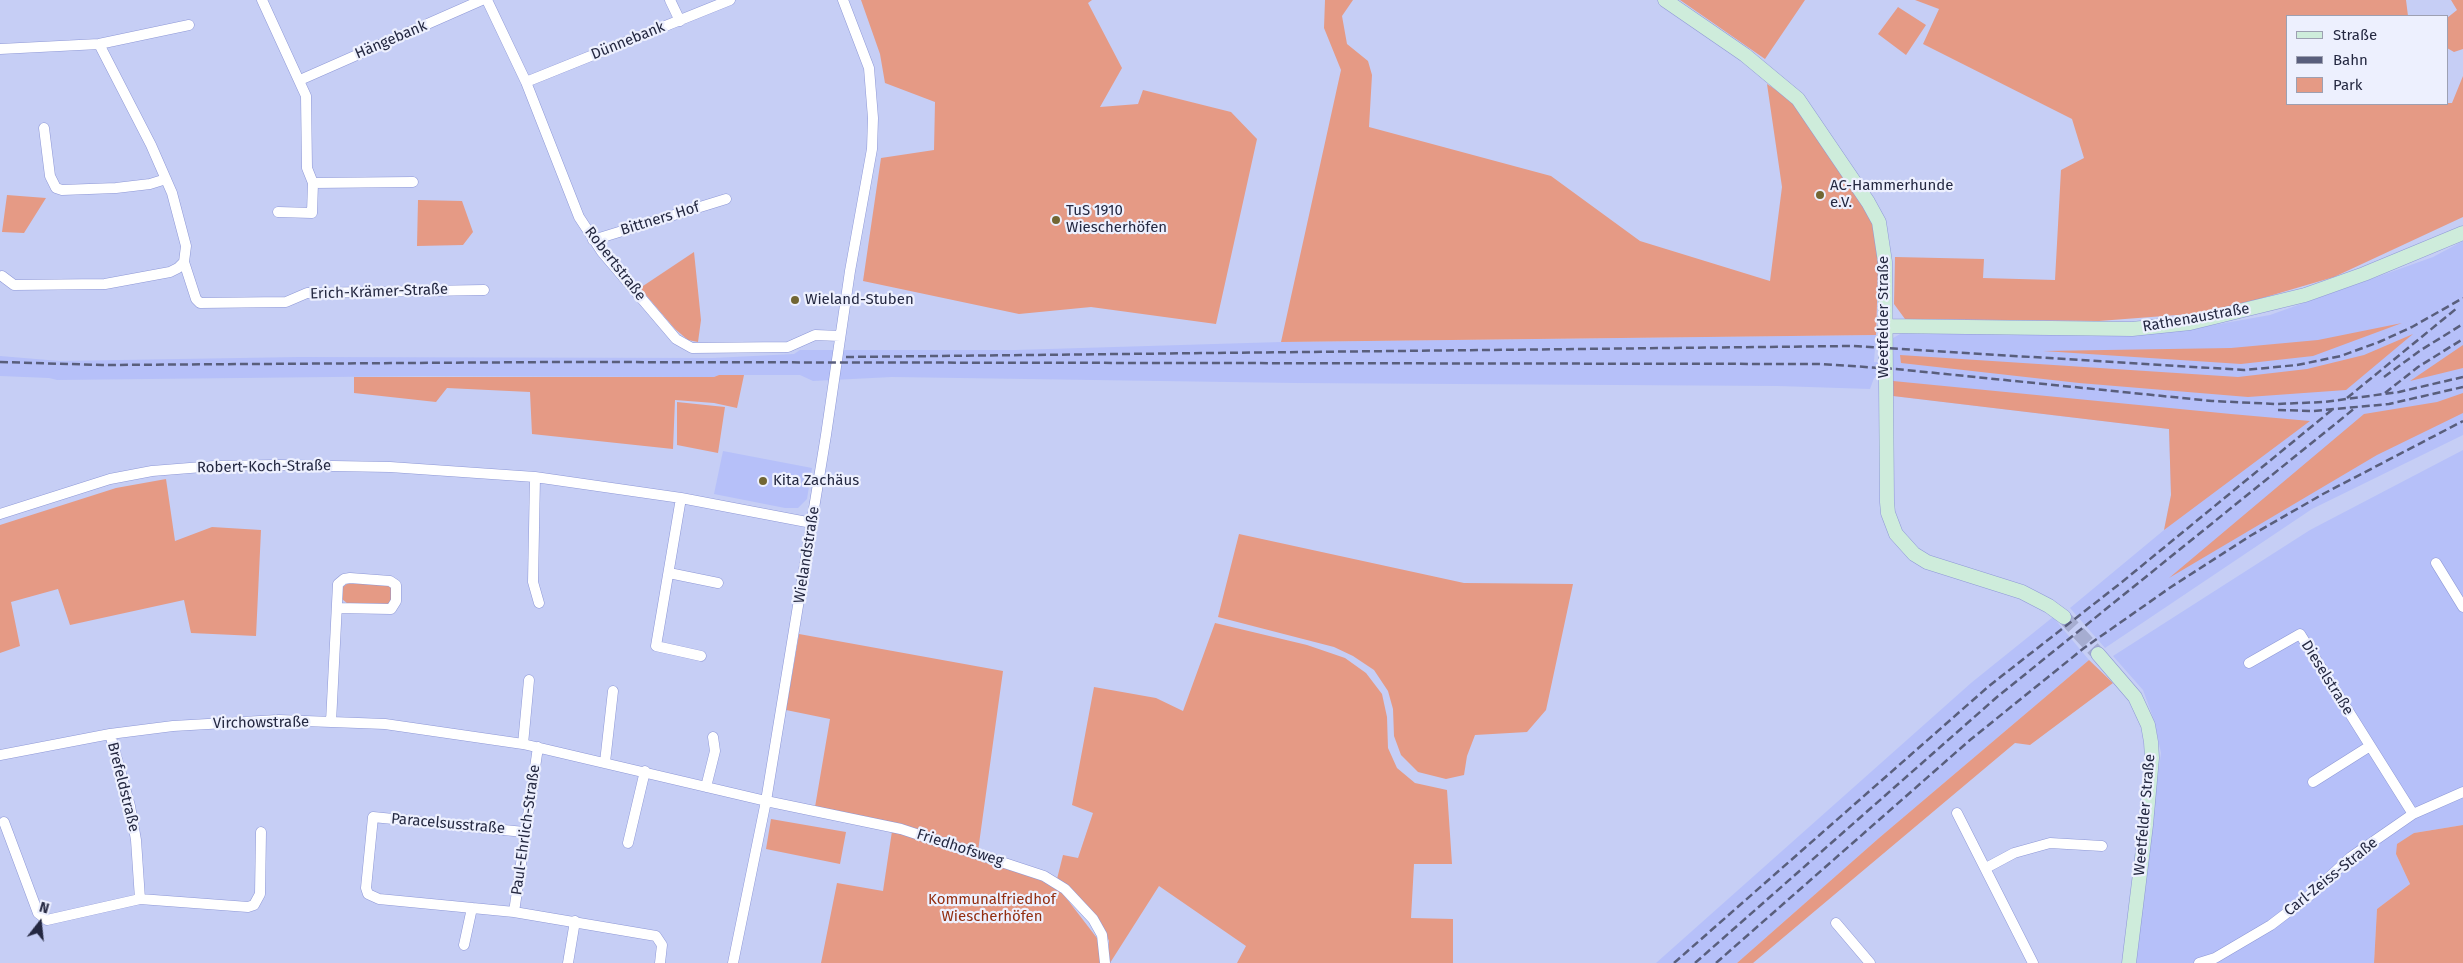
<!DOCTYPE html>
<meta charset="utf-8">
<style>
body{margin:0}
#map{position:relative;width:2463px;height:963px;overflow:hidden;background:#c6cef5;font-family:"Fira Sans",sans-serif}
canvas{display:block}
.legend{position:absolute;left:2286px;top:15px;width:162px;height:90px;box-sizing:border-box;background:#edf0fe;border:1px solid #9da0b2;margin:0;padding:6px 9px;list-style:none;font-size:15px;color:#242841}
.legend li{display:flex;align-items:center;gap:10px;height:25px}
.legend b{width:25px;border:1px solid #9da0b2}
.north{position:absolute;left:15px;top:898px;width:50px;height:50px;-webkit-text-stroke:4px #edf0fe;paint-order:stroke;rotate:16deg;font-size:14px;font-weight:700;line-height:20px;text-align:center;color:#242841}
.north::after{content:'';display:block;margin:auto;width:18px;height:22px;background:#242841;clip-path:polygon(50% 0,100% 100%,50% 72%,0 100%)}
</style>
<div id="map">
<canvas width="2463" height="963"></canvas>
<ul class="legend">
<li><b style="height:6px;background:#ceecdb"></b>Straße</li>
<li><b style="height:6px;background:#595e7c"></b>Bahn</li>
<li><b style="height:14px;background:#e59a85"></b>Park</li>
</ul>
<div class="north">N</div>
</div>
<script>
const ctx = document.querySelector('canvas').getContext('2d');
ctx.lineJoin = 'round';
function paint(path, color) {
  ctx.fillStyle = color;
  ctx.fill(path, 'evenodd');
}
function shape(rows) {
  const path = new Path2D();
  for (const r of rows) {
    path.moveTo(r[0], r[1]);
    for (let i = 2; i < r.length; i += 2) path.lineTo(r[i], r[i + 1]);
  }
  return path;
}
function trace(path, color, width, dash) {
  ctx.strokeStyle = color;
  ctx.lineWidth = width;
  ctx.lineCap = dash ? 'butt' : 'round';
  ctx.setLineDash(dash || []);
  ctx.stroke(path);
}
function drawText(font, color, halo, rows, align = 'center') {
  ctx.font = font + ' "Fira Sans",sans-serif';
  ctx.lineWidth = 4.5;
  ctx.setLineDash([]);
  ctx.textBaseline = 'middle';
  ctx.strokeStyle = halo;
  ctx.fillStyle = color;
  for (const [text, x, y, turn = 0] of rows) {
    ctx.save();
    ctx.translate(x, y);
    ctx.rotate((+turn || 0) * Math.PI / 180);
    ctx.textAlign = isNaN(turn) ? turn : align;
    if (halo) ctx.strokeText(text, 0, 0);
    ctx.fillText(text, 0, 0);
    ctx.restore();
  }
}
const built = shape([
 [2463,241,2463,435,2312,509,2105,648,2070,608,2164,530,2171,495,2169,429,1893,396,1892,379,1874,378,1870,389,1778,386,1295,383,892,377,813,381,800,375,719,375,714,377,424,376,57,380,49,378,0,376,0,356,60,361,299,357,713,358,794,354,800,350,1015,350,1281,342,1876,335,1874,362,1892,364,1893,338,1902,333,2081,335,2180,331,2270,315,2433,257],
 [2463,450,2463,825,2414,833,2396,854,2410,884,2377,909,2374,963,2134,963,2161,753,2154,720,2143,690,2113,656,2310,530],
 [723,451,812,468,807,499,798,508,785,508,714,494],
 [2053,617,2089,660,1879,838,1737,963,1656,963,1971,683]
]);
const green = shape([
 [861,0,1092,0,1088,3,1122,68,1100,107,1138,104,1143,90,1231,112,1257,139,1216,324,1091,307,1019,314,863,281,881,158,934,150,935,102,885,83,880,54],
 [1325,0,1353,0,1342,16,1347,44,1368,61,1372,75,1369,127,1551,176,1640,241,1770,281,1782,187,1767,84,1796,103,1864,203,1879,240,1876,335,1281,342,1341,70,1324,28],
 [1680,0,1805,0,1765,59],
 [1915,0,2406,0,2408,16,2287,16,2287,104,2452,103,2463,76,2463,217,2334,277,2242,304,2190,314,2099,321,1905,319,1894,304,1895,257,1984,259,1983,278,2055,280,2061,170,2084,158,2072,119,1923,44,1939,9],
 [2451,0,2463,0,2463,49,2454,52,2447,48,2447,18,2457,10],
 [1898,7,1926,25,1906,55,1878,34],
 [7,195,46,198,24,233,2,232],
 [418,200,462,201,473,232,463,245,417,246],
 [694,252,701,320,698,342,688,340,675,329,640,288],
 [2402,323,2313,356,2241,364,2043,351,2231,348,2318,340],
 [2413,334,2346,390,2248,397,2079,383,1901,363,1900,355,2238,377,2307,369,2364,355],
 [2463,345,2463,368,2410,381],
 [719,375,744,375,737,408,714,403,675,400,673,449,532,434,530,392,447,388,436,402,354,393,354,377,714,377],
 [1893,381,2231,414,2310,421,2164,530,2171,495,2169,429,1893,396],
 [2463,393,2463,413,2377,455,2169,578,2364,414,2437,402],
 [677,402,725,407,718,453,677,445],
 [166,479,175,541,212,527,261,530,256,636,191,633,184,600,70,625,58,589,11,602,20,646,0,653,0,525,116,488],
 [1239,534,1464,583,1573,584,1546,710,1527,732,1475,735,1467,756,1464,775,1446,779,1418,772,1401,755,1394,736,1393,709,1388,691,1374,670,1353,656,1334,647,1218,617],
 [348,583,386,584,392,588,392,600,387,606,348,604,342,599,342,588],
 [1215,623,1307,645,1345,658,1366,673,1382,694,1387,717,1388,748,1397,768,1415,783,1447,790,1452,864,1414,864,1411,918,1453,919,1453,963,1237,963,1246,946,1159,886,1110,963,1108,955,1109,941,1101,923,1057,879,1063,855,1078,858,1093,813,1072,805,1094,687,1156,698,1183,711],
 [799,634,1003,671,978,851,903,825,815,807,830,719,786,710],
 [2089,660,2113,683,2030,745,2015,743,1753,963,1737,963,1879,838],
 [771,819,846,832,840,864,766,849],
 [2463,825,2463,963,2374,963,2377,909,2410,884,2396,854,2397,844,2414,833],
 [892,831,949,846,1057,886,1100,942,1101,963,821,963,837,883,883,891]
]);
const secondaryTunnel = shape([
 [2064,617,2098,654]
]);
const street = shape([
 [262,0,306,96,307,168,313,183,312,213,278,212],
 [487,0,526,82,579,217,602,252,676,339,692,348,788,347,815,335,840,336],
 [670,0,680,21],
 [0,49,99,44,189,25],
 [300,80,482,0],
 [526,82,730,0],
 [44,128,50,176,56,188,62,190,116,188,150,184,166,179],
 [313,183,413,182],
 [593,240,726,199],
 [184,262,196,299,200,303,286,302,307,293,484,290],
 [2,276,14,285,105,284,170,272,178,268,184,262,186,246,172,193,151,145,99,44],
 [535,477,533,582,539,603],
 [681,498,656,646,701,656],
 [0,514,110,479,152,471,215,466,278,465,390,467,535,477,681,498,812,523],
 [2436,563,2463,607],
 [669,573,718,583],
 [2249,663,2300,634,2413,814],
 [331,722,338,584,344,579,350,578,390,581,396,585,396,601,391,609,337,608],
 [110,734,130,806,136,840,140,899],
 [523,744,529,680],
 [538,747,514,912,656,936,662,945,660,963],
 [0,755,110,734,173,726,278,720,385,724,523,744,766,801,901,829,1044,876,1065,889,1093,919,1102,935,1105,963],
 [605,762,613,691],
 [2313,782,2370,746],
 [706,787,715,751,713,737],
 [1957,813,2033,963],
 [4,822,38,913,47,920,140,899,248,907,254,905,260,894,261,832],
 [628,843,645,771],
 [1986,868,2014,853,2050,843,2102,846],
 [514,912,379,899,368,894,366,888,373,817,524,832],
 [1836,923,1870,963],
 [464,945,472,908],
 [568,963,575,921],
 [733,963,766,801,826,435,850,271,872,149,873,118,869,68,843,0],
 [2199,963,2215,958,2271,925,2309,896,2351,857,2413,814,2463,792]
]);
const secondary = shape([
 [1665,0,1745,55,1798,99,1868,202,1879,222,1885,262,1887,502,1888,513,1896,534,1914,554,1927,562,2022,592,2049,606,2064,617],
 [1885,326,2132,329,2190,323,2305,295,2364,274,2463,233],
 [2098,654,2135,697,2148,725,2151,742,2152,758,2146,825,2129,963]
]);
const rail = shape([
 [846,357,1852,346,2244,370,2297,365,2341,356,2379,342,2412,327,2463,298],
 [0,362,102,365,558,362,1820,364,1896,369,2212,401,2276,404,2324,402,2399,392,2463,377],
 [2384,377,2421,350,2463,324],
 [2385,393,2418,367,2463,339],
 [2347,398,2457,308],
 [2278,410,2313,411,2389,404,2463,387],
 [1674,963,1989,686,2122,582,2333,409],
 [1695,963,1997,697,2355,408],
 [1716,963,1970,740,2084,648,2171,587,2250,536,2323,494,2463,421]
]);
const markers = [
 [1820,195,5,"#726633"],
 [1056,220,5,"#726633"],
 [795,300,5,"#726633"],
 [763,481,5,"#726633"]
];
const streetNames = [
 ["Hängebank",391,40,-23],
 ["Dünnebank",628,41,-22],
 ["Bittners Hof",660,219,-17],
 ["Robertstraße",615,264,52],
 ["Erich-Krämer-Straße",379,292,-2],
 ["Weetfelder Straße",1884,317,-90],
 ["Rathenaustraße",2196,318,-10],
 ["Robert-Koch-Straße",264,467,-1],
 ["Wielandstraße",807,555,-81],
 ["Dieselstraße",2327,678,58],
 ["Virchowstraße",261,723,-1],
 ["Brefeldstraße",123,787,76],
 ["Weetfelder Straße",2145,815,-85],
 ["Paracelsusstraße",448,824,5],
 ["Paul-Ehrlich-Straße",526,830,-82],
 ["Friedhofsweg",960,848,18],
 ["Carl-Zeiss-Straße",2331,877,-39]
];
const poiNames = [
 ["AC-Hammerhunde",1830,186],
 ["e.V.",1830,203],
 ["TuS 1910",1066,211],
 ["Wiescherhöfen",1066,228],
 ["Wieland-Stuben",805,300],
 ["Kita Zachäus",773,481]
];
const parkNames = [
 ["Kommunalfriedhof",992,900],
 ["Wiescherhöfen",992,917]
];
paint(built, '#b6c0f9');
paint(green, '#e59a85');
trace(secondaryTunnel, '#a6add1', 14, [14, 7]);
trace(street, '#8e98d6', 11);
trace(secondary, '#8e98d6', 15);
trace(street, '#fff', 10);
trace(secondary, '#ceecdb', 14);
trace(rail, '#595e7c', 2.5, [8, 4]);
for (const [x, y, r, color] of markers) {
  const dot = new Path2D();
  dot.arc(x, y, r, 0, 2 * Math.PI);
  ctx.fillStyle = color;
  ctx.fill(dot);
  trace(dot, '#edf0fe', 2);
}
drawText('15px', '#242841', '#edf0fe', streetNames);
drawText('15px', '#242841', '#edf0fe', poiNames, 'left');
drawText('15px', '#932e10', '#edf0fe', parkNames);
</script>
